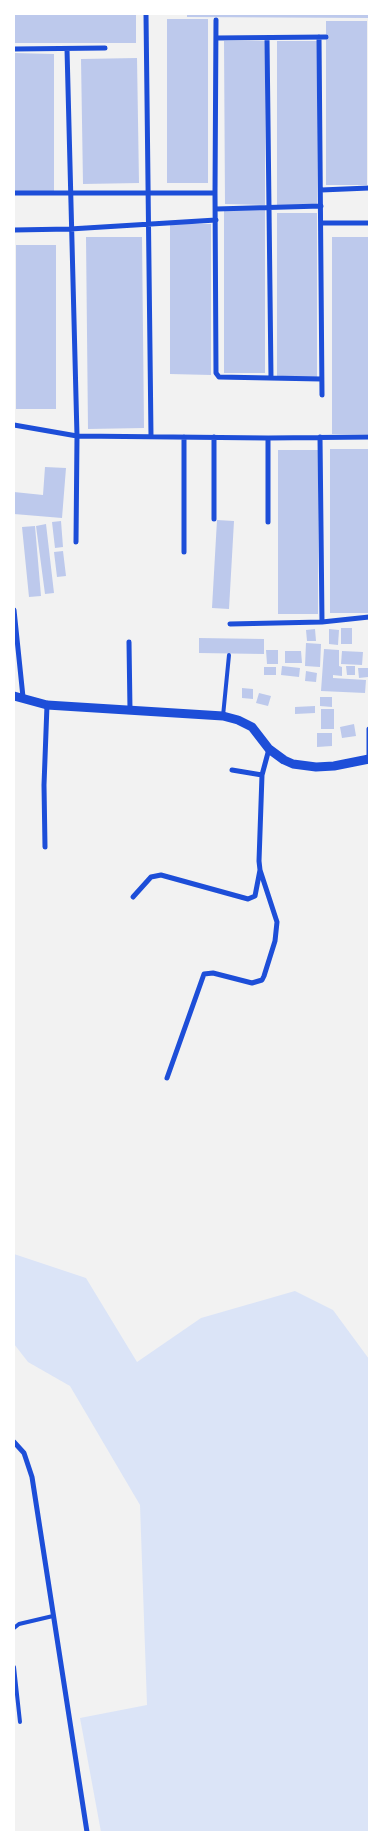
<!DOCTYPE html>
<style>
body{margin:0}
#map{position:relative;width:383px;height:1846px;overflow:hidden;background:#f2f2f2;font-family:Montserrat,sans-serif}
canvas{display:block}
.frame{position:absolute;inset:0;border:15px solid #fff;pointer-events:none}
</style>
<div id="map">
<canvas width="383" height="1846"></canvas>
<div class="frame"></div>
</div>
<script>
const ctx = document.querySelector('canvas').getContext('2d');
ctx.lineJoin = 'round';
function paint(path, color) {
  ctx.fillStyle = color;
  ctx.fill(path, 'evenodd');
}
function shape(rows) {
  const path = new Path2D();
  for (const r of rows) {
    path.moveTo(r[0], r[1]);
    for (let i = 2; i < r.length; i += 2) path.lineTo(r[i], r[i + 1]);
  }
  return path;
}
function trace(path, color, width, dash) {
  ctx.strokeStyle = color;
  ctx.lineWidth = width;
  ctx.lineCap = dash ? 'butt' : 'round';
  ctx.setLineDash(dash || []);
  ctx.stroke(path);
}
const green = shape([
 [14,1254,86,1278,137,1362,201,1318,295,1291,333,1310,369,1359,369,1832,101,1832,80,1718,147,1705,140,1505,70,1386,28,1362,14,1344]
]);
const building = shape([
 [14,14,136,14,136,43,14,43],
 [187,14,369,14,369,18,187,17],
 [167,19,208,19,208,183,167,183],
 [326,21,367,21,367,185,326,185],
 [224,41,265,41,265,205,225,204],
 [277,41,317,41,317,205,277,205],
 [14,53,54,54,54,192,14,192],
 [137,58,139,183,83,184,81,59],
 [224,210,265,210,265,373,224,373],
 [277,213,317,213,317,377,277,377],
 [170,224,211,224,211,375,170,374],
 [86,237,142,237,144,428,88,429],
 [332,237,369,237,369,434,332,434],
 [16,245,56,245,56,409,16,409],
 [330,449,369,449,369,613,330,613],
 [278,450,318,450,318,614,278,614],
 [45,467,66,468,62,518,14,514,14,492,43,495],
 [217,520,234,521,229,609,212,608],
 [61,521,63,547,55,548,52,522],
 [46,524,54,593,45,594,36,526],
 [35,526,41,596,29,597,22,527],
 [63,551,66,576,57,577,54,552],
 [341,628,352,628,352,644,341,644],
 [315,629,316,641,307,641,306,630],
 [329,629,339,630,338,645,329,644],
 [199,638,264,639,264,654,199,653],
 [306,643,321,644,320,667,305,666],
 [324,649,339,650,339,666,342,667,342,676,333,675,333,678,366,680,365,693,321,691],
 [266,650,278,650,278,664,267,664],
 [285,651,301,651,302,663,285,663],
 [342,651,363,652,362,665,341,664],
 [282,666,300,668,299,677,281,675],
 [346,666,355,666,355,675,347,675],
 [264,667,276,667,276,675,264,675],
 [358,668,368,668,368,677,359,678],
 [306,671,317,673,316,682,305,681],
 [242,688,253,689,253,699,242,698],
 [259,693,271,696,268,706,256,703],
 [320,697,332,697,332,707,320,706],
 [315,706,315,713,295,714,295,707],
 [321,709,334,709,334,729,321,729],
 [354,724,356,736,342,738,340,727],
 [317,733,332,733,332,746,317,747]
]);
const service = shape([
 [223,716,229,655],
 [14,1628,19,1624,53,1616],
 [14,1667,20,1722]
]);
const minor = shape([
 [146,14,151,436],
 [216,20,215,193,216,373,219,377,321,379],
 [319,37,322,395],
 [216,38,326,37],
 [267,38,271,378],
 [14,49,105,48],
 [67,49,77,436,76,542],
 [321,190,369,188],
 [14,193,215,193],
 [216,209,321,206],
 [321,223,369,223],
 [14,230,70,229,216,220],
 [14,425,77,436,268,438,369,437],
 [214,437,214,519],
 [320,437,322,622],
 [268,438,268,522],
 [184,552,184,437],
 [14,610,23,697],
 [230,624,322,622,369,617],
 [129,642,130,710],
 [369,759,369,729],
 [232,770,262,775],
 [45,847,44,785,47,705],
 [133,897,151,877,161,875,248,899,255,896,260,870,259,861,262,775,269,749],
 [167,1078,204,974,213,973,252,983,262,980,264,976,275,941,277,922,260,870],
 [14,1442,24,1453,32,1477,87,1832]
]);
const tertiary = shape([
 [14,696,47,705,223,716,238,720,252,727,269,749,284,760,293,764,316,767,334,766,369,759]
]);
paint(green, '#dbe4f7');
paint(building, '#bdc9ec');
trace(service, '#1d4ed8', 4);
trace(minor, '#1d4ed8', 5);
trace(tertiary, '#1d4ed8', 9);
</script>
